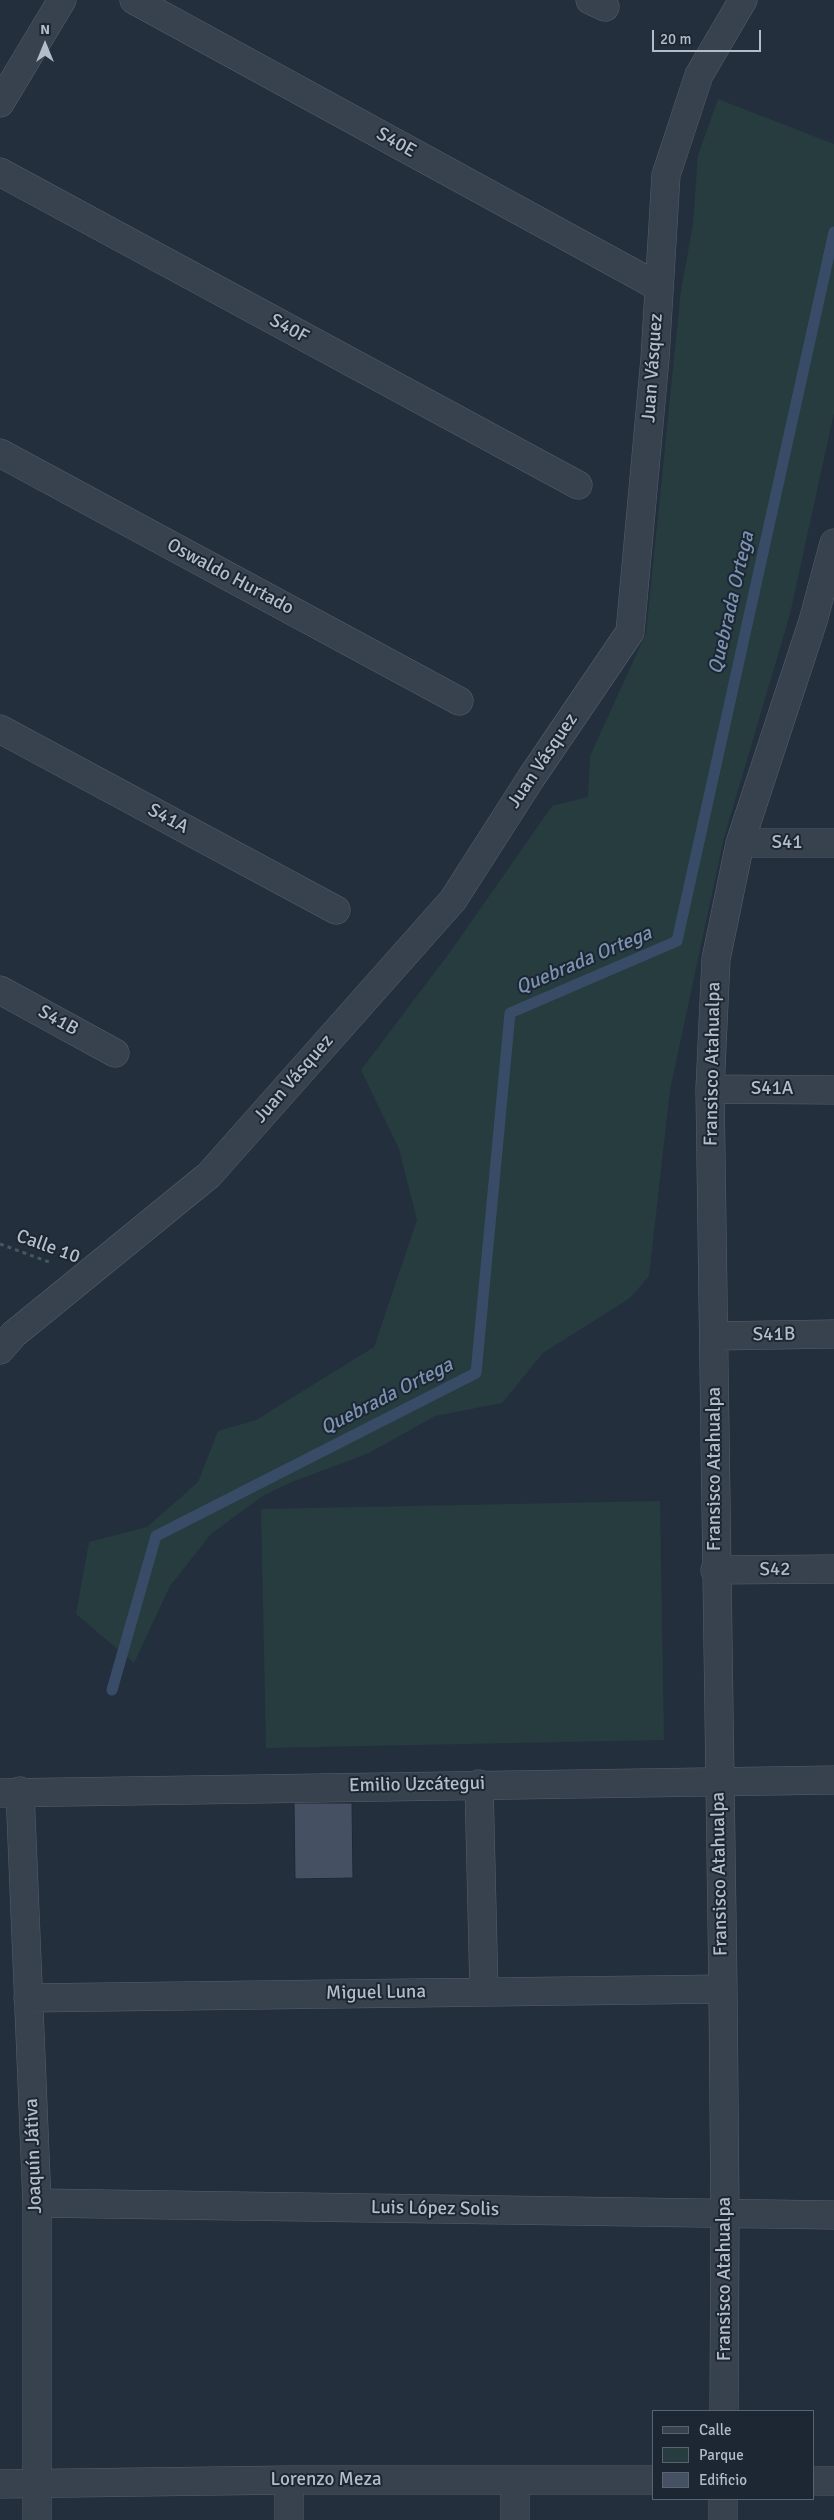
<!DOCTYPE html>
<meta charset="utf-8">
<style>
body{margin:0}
#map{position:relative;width:834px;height:2520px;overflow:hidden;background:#242f3e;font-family:Signika,sans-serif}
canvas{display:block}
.legend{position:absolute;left:652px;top:2410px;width:162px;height:90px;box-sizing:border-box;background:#1d2633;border:1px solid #59626f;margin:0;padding:6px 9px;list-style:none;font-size:15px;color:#b4bcc9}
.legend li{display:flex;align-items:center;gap:10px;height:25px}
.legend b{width:25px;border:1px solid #59626f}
.north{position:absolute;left:20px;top:20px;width:50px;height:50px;-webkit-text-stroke:4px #1d2633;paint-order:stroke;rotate:0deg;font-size:14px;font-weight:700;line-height:20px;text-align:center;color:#b4bcc9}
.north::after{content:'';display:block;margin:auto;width:18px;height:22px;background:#b4bcc9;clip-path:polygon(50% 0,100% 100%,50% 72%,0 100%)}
.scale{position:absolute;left:652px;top:30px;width:109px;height:22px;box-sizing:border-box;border:2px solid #b4bcc9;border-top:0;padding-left:6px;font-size:15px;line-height:18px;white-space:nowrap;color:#b4bcc9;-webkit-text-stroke:4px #1d2633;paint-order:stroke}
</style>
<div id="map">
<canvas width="834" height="2520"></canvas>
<ul class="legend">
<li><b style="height:6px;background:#38414e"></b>Calle</li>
<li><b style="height:14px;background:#263c3f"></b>Parque</li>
<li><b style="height:14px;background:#455162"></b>Edificio</li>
</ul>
<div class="north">N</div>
<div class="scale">20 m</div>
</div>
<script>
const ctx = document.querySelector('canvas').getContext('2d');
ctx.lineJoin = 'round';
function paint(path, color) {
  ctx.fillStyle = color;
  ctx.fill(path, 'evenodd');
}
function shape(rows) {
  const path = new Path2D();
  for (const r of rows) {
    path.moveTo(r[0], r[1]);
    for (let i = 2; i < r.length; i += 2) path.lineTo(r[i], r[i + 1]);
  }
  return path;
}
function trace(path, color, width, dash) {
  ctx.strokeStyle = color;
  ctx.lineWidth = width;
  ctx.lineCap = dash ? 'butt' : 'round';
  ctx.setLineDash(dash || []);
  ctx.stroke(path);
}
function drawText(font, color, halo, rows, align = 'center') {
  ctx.font = font + ' Signika,sans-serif';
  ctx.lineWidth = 4;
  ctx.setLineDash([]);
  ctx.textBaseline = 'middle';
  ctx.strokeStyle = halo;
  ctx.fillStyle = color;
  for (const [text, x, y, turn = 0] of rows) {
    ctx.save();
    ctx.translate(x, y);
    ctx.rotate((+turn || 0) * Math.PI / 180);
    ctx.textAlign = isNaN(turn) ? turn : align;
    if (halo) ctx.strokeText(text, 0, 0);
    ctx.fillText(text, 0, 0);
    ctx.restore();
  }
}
const green = shape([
 [718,99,834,144,834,413,790,614,724,838,670,1090,649,1276,630,1298,543,1353,502,1403,435,1416,369,1453,292,1482,264,1495,211,1534,170,1586,134,1663,76,1614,89,1542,147,1527,198,1482,218,1431,256,1420,374,1347,417,1220,399,1149,361,1070,453,948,552,806,588,797,590,756,646,633,681,290,693,224,698,155],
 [660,1501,664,1740,266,1748,261,1509]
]);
const stream = shape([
 [112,1690,156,1536,476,1373,510,1013,677,941,834,232]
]);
const building = shape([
 [294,1803,352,1803,353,1878,295,1879,294,1803]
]);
const path = shape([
 [0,1244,49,1262]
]);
const minor = shape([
 [134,0,659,287],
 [590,0,605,7],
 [0,103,62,0],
 [0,172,578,485],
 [0,453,459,701],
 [0,729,336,910],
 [740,843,834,843],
 [0,990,115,1053],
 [710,1089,834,1090],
 [715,1336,834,1334],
 [0,1350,14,1334,209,1175,453,900,531,778,630,632,655,358,666,175,699,75,743,0],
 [715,1570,834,1569],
 [479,1784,484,1992],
 [20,1791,37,2203,37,2520],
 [28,1998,723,1989],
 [37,2203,834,2215],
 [724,2411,725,2214,723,1989,710,1089,716,959,740,843,813,621,834,543],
 [813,2481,834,2481],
 [0,2484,289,2480,653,2480],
 [289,2520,289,2480],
 [515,2520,515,2480],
 [723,2520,723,2499]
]);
const tertiary = shape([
 [0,1793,834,1780]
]);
const streetNames = [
 ["S40E",396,143,29],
 ["S40F",289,329,28],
 ["Juan Vásquez",653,368,-86],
 ["Oswaldo Hurtado",230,577,28],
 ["Juan Vásquez",543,761,-56],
 ["S41A",168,819,28],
 ["S41",787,843],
 ["S41B",58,1021,29],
 ["Fransisco Atahualpa",713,1064,-89],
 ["Juan Vásquez",294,1079,-49],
 ["S41A",772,1089],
 ["Calle 10",48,1247,20],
 ["S41B",774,1335,-1],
 ["Fransisco Atahualpa",715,1469,-90],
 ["S42",775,1570,-1],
 ["Emilio Uzcátegui",417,1785,-1],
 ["Fransisco Atahualpa",720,1874,-91],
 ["Miguel Luna",376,1993,-1],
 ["Joaquín Játiva",34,2156,-92],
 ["Luis López Solis",435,2209,1],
 ["Fransisco Atahualpa",725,2279,-90],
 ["Lorenzo Meza",326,2480]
];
const waterNames = [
 ["Quebrada Ortega",732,603,-77],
 ["Quebrada Ortega",584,961,-23],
 ["Quebrada Ortega",387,1397,-27]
];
paint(green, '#263c3f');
trace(stream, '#394c67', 11);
paint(building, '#455162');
trace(building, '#1f2835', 1);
trace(minor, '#565f6c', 29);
trace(tertiary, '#565f6c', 29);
trace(path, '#44595c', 3, [4, 4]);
trace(minor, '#38414e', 28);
trace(tertiary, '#38414e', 28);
drawText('19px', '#b4bcc9', '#1d2633', streetNames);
drawText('italic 20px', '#7c92b1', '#1d2633', waterNames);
</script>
